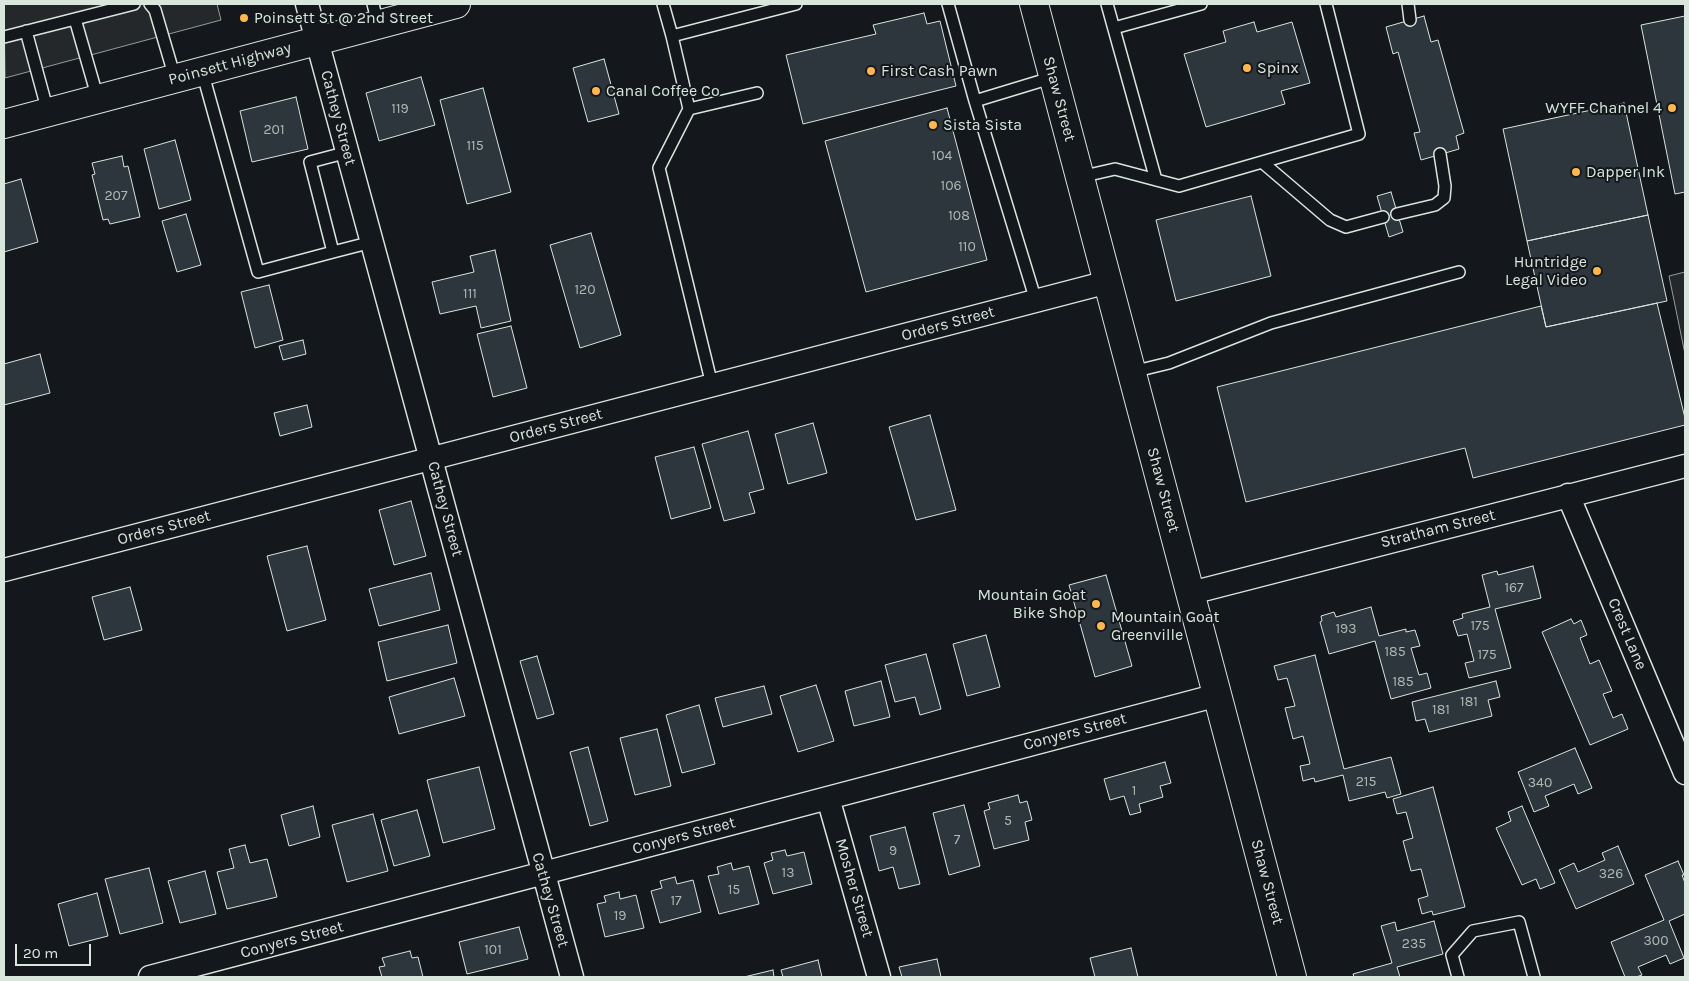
<!DOCTYPE html>
<style>
body{margin:0}
#map{position:relative;width:1689px;height:981px;overflow:hidden;background:#14181c;font-family:Karla,sans-serif}
canvas{display:block}
.frame{position:absolute;inset:0;border:5px solid #d8e6dc;pointer-events:none}
.scale{position:absolute;left:15px;top:944px;width:76px;height:22px;box-sizing:border-box;border:2px solid #d8e6dc;border-top:0;padding-left:6px;font-size:15px;line-height:18px;white-space:nowrap;color:#d8e6dc;-webkit-text-stroke:4px #14181c;paint-order:stroke}
</style>
<div id="map">
<canvas width="1689" height="981"></canvas>
<div class="frame"></div>
<div class="scale">20 m</div>
</div>
<script>
const ctx = document.querySelector('canvas').getContext('2d');
ctx.lineJoin = 'round';
function paint(path, color) {
  ctx.fillStyle = color;
  ctx.fill(path, 'evenodd');
}
function shape(rows) {
  const path = new Path2D();
  for (const r of rows) {
    path.moveTo(r[0], r[1]);
    for (let i = 2; i < r.length; i += 2) path.lineTo(r[i], r[i + 1]);
  }
  return path;
}
function trace(path, color, width, dash) {
  ctx.strokeStyle = color;
  ctx.lineWidth = width;
  ctx.lineCap = dash ? 'butt' : 'round';
  ctx.setLineDash(dash || []);
  ctx.stroke(path);
}
function drawText(font, color, halo, rows, align = 'center') {
  ctx.font = font + ' Karla,sans-serif';
  ctx.lineWidth = 4;
  ctx.setLineDash([]);
  ctx.textBaseline = 'middle';
  ctx.strokeStyle = halo;
  ctx.fillStyle = color;
  for (const [text, x, y, turn = 0] of rows) {
    ctx.save();
    ctx.translate(x, y);
    ctx.rotate((+turn || 0) * Math.PI / 180);
    ctx.textAlign = isNaN(turn) ? turn : align;
    if (halo) ctx.strokeText(text, 0, 0);
    ctx.fillText(text, 0, 0);
    ctx.restore();
  }
}
const parking = shape([
 [4,4,217,4,221,20,5,78,4,4],
 [1685,272,1685,354,1669,276,1685,272]
]);
const building = shape([
 [924,13,927,24,940,21,956,86,803,124,786,55,876,34,873,25,924,13],
 [1424,16,1431,42,1438,40,1464,133,1456,136,1459,149,1421,160,1414,133,1420,132,1398,52,1393,54,1386,27,1424,16],
 [1685,16,1685,192,1675,194,1641,25,1685,16],
 [1254,22,1257,32,1292,22,1310,83,1281,91,1285,104,1206,127,1184,54,1226,42,1223,31,1254,22],
 [604,59,619,114,588,122,573,68,604,59],
 [421,77,435,125,379,141,366,93,421,77],
 [483,88,511,192,467,204,440,100,483,88],
 [296,97,308,149,252,162,240,111,296,97],
 [1624,103,1648,215,1527,241,1503,129,1624,103],
 [947,108,987,260,866,292,825,141,947,108],
 [175,140,191,200,159,209,144,149,175,140],
 [122,156,124,167,128,166,140,217,110,224,108,219,103,220,92,175,95,174,92,163,122,156],
 [21,179,38,242,4,252,4,184,21,179],
 [1391,192,1403,232,1389,237,1377,196,1391,192],
 [1251,196,1271,276,1176,301,1156,220,1251,196],
 [186,214,201,265,177,272,162,221,186,214],
 [1648,215,1667,301,1546,327,1527,241,1648,215],
 [591,233,621,335,580,348,550,245,591,233],
 [495,250,511,321,481,328,476,306,440,314,432,282,474,272,470,256,495,250],
 [269,285,283,340,255,348,241,292,269,285],
 [1657,303,1685,418,1685,425,1473,478,1465,448,1246,502,1217,387,1541,306,1546,327,1657,303],
 [511,326,527,388,493,397,477,334,511,326],
 [303,340,306,354,283,360,279,346,303,340],
 [40,354,50,393,4,405,4,364,40,354],
 [307,405,312,427,280,436,274,413,307,405],
 [930,415,956,510,916,520,889,427,930,415],
 [813,423,827,473,788,484,775,434,813,423],
 [748,431,764,489,749,493,755,513,724,521,702,444,748,431],
 [694,447,711,508,671,519,655,457,694,447],
 [411,501,426,556,394,565,379,510,411,501],
 [307,546,326,620,287,631,267,556,307,546],
 [1533,566,1541,598,1495,609,1511,668,1469,678,1465,663,1474,661,1467,634,1458,636,1453,621,1463,618,1462,614,1490,607,1482,575,1497,571,1498,575,1533,566],
 [431,573,440,610,379,626,369,589,431,573],
 [1106,575,1132,666,1095,677,1069,585,1106,575],
 [130,587,142,630,104,640,92,597,130,587],
 [1371,607,1379,636,1406,629,1406,632,1415,630,1420,646,1411,648,1419,675,1427,673,1431,688,1391,699,1375,641,1329,654,1320,622,1322,621,1321,616,1334,612,1336,617,1371,607],
 [1571,619,1574,624,1581,620,1587,635,1580,638,1590,664,1599,660,1612,691,1603,694,1613,718,1622,714,1628,729,1590,745,1542,632,1571,619],
 [448,625,457,663,387,681,378,642,448,625],
 [986,635,1000,687,967,696,953,644,986,635],
 [926,654,941,709,920,715,915,697,895,702,885,665,926,654],
 [1315,655,1344,769,1391,757,1401,794,1387,798,1385,792,1349,801,1343,775,1315,782,1314,778,1303,781,1300,766,1310,764,1303,736,1293,739,1285,708,1295,706,1287,678,1278,680,1274,666,1315,655],
 [537,656,554,714,537,719,520,661,537,656],
 [454,678,465,716,399,734,389,697,454,678],
 [881,681,890,717,854,726,845,691,881,681],
 [1496,681,1500,697,1488,700,1492,716,1429,732,1425,719,1416,721,1412,702,1496,681],
 [816,685,834,741,798,752,780,696,816,685],
 [764,686,772,714,723,727,715,698,764,686],
 [699,705,715,764,682,773,666,715,699,705],
 [657,729,671,786,635,795,620,738,657,729],
 [588,747,608,821,590,826,570,752,588,747],
 [1575,748,1592,788,1578,794,1574,784,1545,796,1549,806,1534,812,1518,772,1575,748],
 [1165,762,1171,783,1160,786,1163,797,1139,804,1141,812,1130,815,1124,796,1110,800,1104,779,1165,762],
 [479,767,495,829,443,843,427,780,479,767],
 [1433,787,1465,907,1433,915,1432,911,1422,914,1418,899,1428,896,1421,869,1411,871,1403,841,1413,838,1406,812,1397,814,1393,799,1433,787],
 [1018,795,1020,803,1027,801,1032,820,1025,822,1029,840,994,849,984,811,990,809,988,803,1018,795],
 [964,805,980,866,949,875,933,813,964,805],
 [313,806,320,837,289,846,281,815,313,806],
 [1522,806,1555,883,1540,889,1536,879,1522,885,1496,828,1511,821,1508,812,1522,806],
 [417,810,430,856,394,866,381,820,417,810],
 [373,814,388,871,347,882,332,825,373,814],
 [905,827,920,884,899,889,893,867,879,871,870,836,905,827],
 [245,845,250,863,267,859,277,897,227,909,217,872,234,868,229,849,245,845],
 [1618,846,1634,884,1576,909,1559,870,1574,863,1578,872,1605,860,1602,853,1618,846],
 [785,850,787,856,804,852,812,884,773,894,764,863,773,860,771,853,785,850],
 [1678,861,1684,875,1682,875,1685,883,1685,914,1669,921,1684,958,1670,964,1666,955,1638,967,1642,975,1636,977,1625,977,1611,942,1664,920,1645,875,1678,861],
 [731,863,733,870,749,866,759,904,719,914,708,876,719,874,717,867,731,863],
 [149,868,163,923,120,934,105,879,149,868],
 [205,871,216,914,180,923,168,881,205,871],
 [675,877,677,884,693,880,701,912,660,923,651,891,662,888,660,881,675,877],
 [619,892,620,899,636,895,644,928,605,937,597,904,606,902,604,896,619,892],
 [97,893,108,936,69,946,58,904,97,893],
 [1434,921,1443,954,1397,967,1400,977,1354,977,1353,974,1392,963,1381,926,1395,922,1397,931,1434,921],
 [519,927,528,959,467,974,459,942,519,927],
 [1131,948,1138,977,1095,977,1090,958,1131,948],
 [410,951,412,958,418,957,423,977,382,977,379,967,385,966,382,958,410,951],
 [937,959,941,977,902,977,899,967,937,959],
 [818,960,822,977,783,977,781,970,818,960],
 [773,970,774,977,744,977,773,970]
]);
const lane = shape([
 [150,4,155,10,175,78],
 [373,4,378,24],
 [663,4,672,36,796,4],
 [948,4,975,101,1036,301],
 [1107,4,1156,180],
 [1408,4,1410,20],
 [75,19,98,99],
 [1114,28,1201,4],
 [26,31,48,112],
 [672,36,689,109,659,168,712,385],
 [4,37,134,4],
 [202,71,258,272,333,252,310,162,348,152],
 [975,101,1054,77],
 [689,109,757,93],
 [1262,162,1330,220,1346,227,1383,217],
 [1080,177,1115,169,1179,186,1359,134,1326,4],
 [1397,214,1435,205,1444,198,1445,186,1440,154],
 [333,252,372,242],
 [1132,372,1169,363,1271,323,1459,272],
 [1458,977,1452,955,1473,931,1519,922,1534,977]
]);
const street = shape([
 [307,4,572,977],
 [1568,495,1685,773],
 [4,570,1108,282],
 [1191,593,1685,466],
 [828,798,879,977],
 [150,977,1218,695]
]);
const secondary = shape([
 [1034,4,1292,977]
]);
const highway = shape([
 [4,124,456,4]
]);
const markers = [
 [244,18,5,"#ffb74d"],
 [1247,68,5,"#ffb74d"],
 [871,71,5,"#ffb74d"],
 [596,91,5,"#ffb74d"],
 [1672,108,5,"#ffb74d"],
 [933,125,5,"#ffb74d"],
 [1576,172,5,"#ffb74d"],
 [1597,271,5,"#ffb74d"],
 [1096,604,5,"#ffb74d"],
 [1101,626,5,"#ffb74d"]
];
const numberNames = [
 ["119",400,109],
 ["201",274,130],
 ["115",475,146],
 ["104",942,156],
 ["106",951,186],
 ["207",116,196],
 ["108",959,216],
 ["110",967,247],
 ["120",585,290],
 ["111",470,294],
 ["167",1514,588],
 ["175",1480,626],
 ["193",1346,629],
 ["185",1395,652],
 ["175",1487,655],
 ["185",1403,682],
 ["181",1469,702],
 ["181",1441,710],
 ["215",1366,782],
 ["340",1540,783],
 ["1",1134,791],
 ["5",1008,821],
 ["7",957,840],
 ["9",893,851],
 ["13",788,873],
 ["326",1611,874],
 ["15",734,890],
 ["17",676,901],
 ["19",620,916],
 ["300",1656,941],
 ["235",1414,944],
 ["101",493,950]
];
const poiNames = [
 ["Poinsett St @ 2nd Street",254,18],
 ["Spinx",1257,68],
 ["First Cash Pawn",881,71],
 ["Canal Coffee Co",606,91],
 ["WYFF Channel 4",1662,108,"right"],
 ["Sista Sista",943,125],
 ["Dapper Ink",1586,172],
 ["Huntridge",1587,262,"right"],
 ["Legal Video",1587,280,"right"],
 ["Mountain Goat",1086,595,"right"],
 ["Bike Shop",1086,613,"right"],
 ["Mountain Goat",1111,617],
 ["Greenville",1111,635]
];
const streetNames = [
 ["Poinsett Highway",230,64,-15],
 ["Shaw Street",1059,99,75],
 ["Cathey Street",338,118,75],
 ["Orders Street",948,324,-15],
 ["Orders Street",556,426,-15],
 ["Shaw Street",1163,490,75],
 ["Cathey Street",445,509,75],
 ["Orders Street",164,528,-15],
 ["Stratham Street",1438,529,-14],
 ["Crest Lane",1627,634,67],
 ["Conyers Street",1075,732,-15],
 ["Conyers Street",684,836,-15],
 ["Shaw Street",1267,882,75],
 ["Mosher Street",854,888,74],
 ["Cathey Street",550,900,74],
 ["Conyers Street",292,940,-15]
];
paint(parking, '#24282b');
trace(parking, '#939e99', 1);
paint(building, '#2c363c');
trace(building, '#d8e6dc', 1);
trace(lane, '#d8e6dc', 14);
trace(street, '#d8e6dc', 25);
trace(secondary, '#d8e6dc', 30);
trace(highway, '#d8e6dc', 30);
trace(lane, '#14181c', 11);
trace(street, '#14181c', 22);
trace(secondary, '#14181c', 28);
trace(highway, '#14181c', 28);
for (const [x, y, r, color] of markers) {
  const dot = new Path2D();
  dot.arc(x, y, r, 0, 2 * Math.PI);
  ctx.fillStyle = color;
  ctx.fill(dot);
  trace(dot, '#14181c', 2);
}
drawText('14px', '#adbab4', null, numberNames);
drawText('16px', '#d8e6dc', '#14181c', poiNames, 'left');
drawText('16px', '#d8e6dc', '#14181c', streetNames);
</script>
